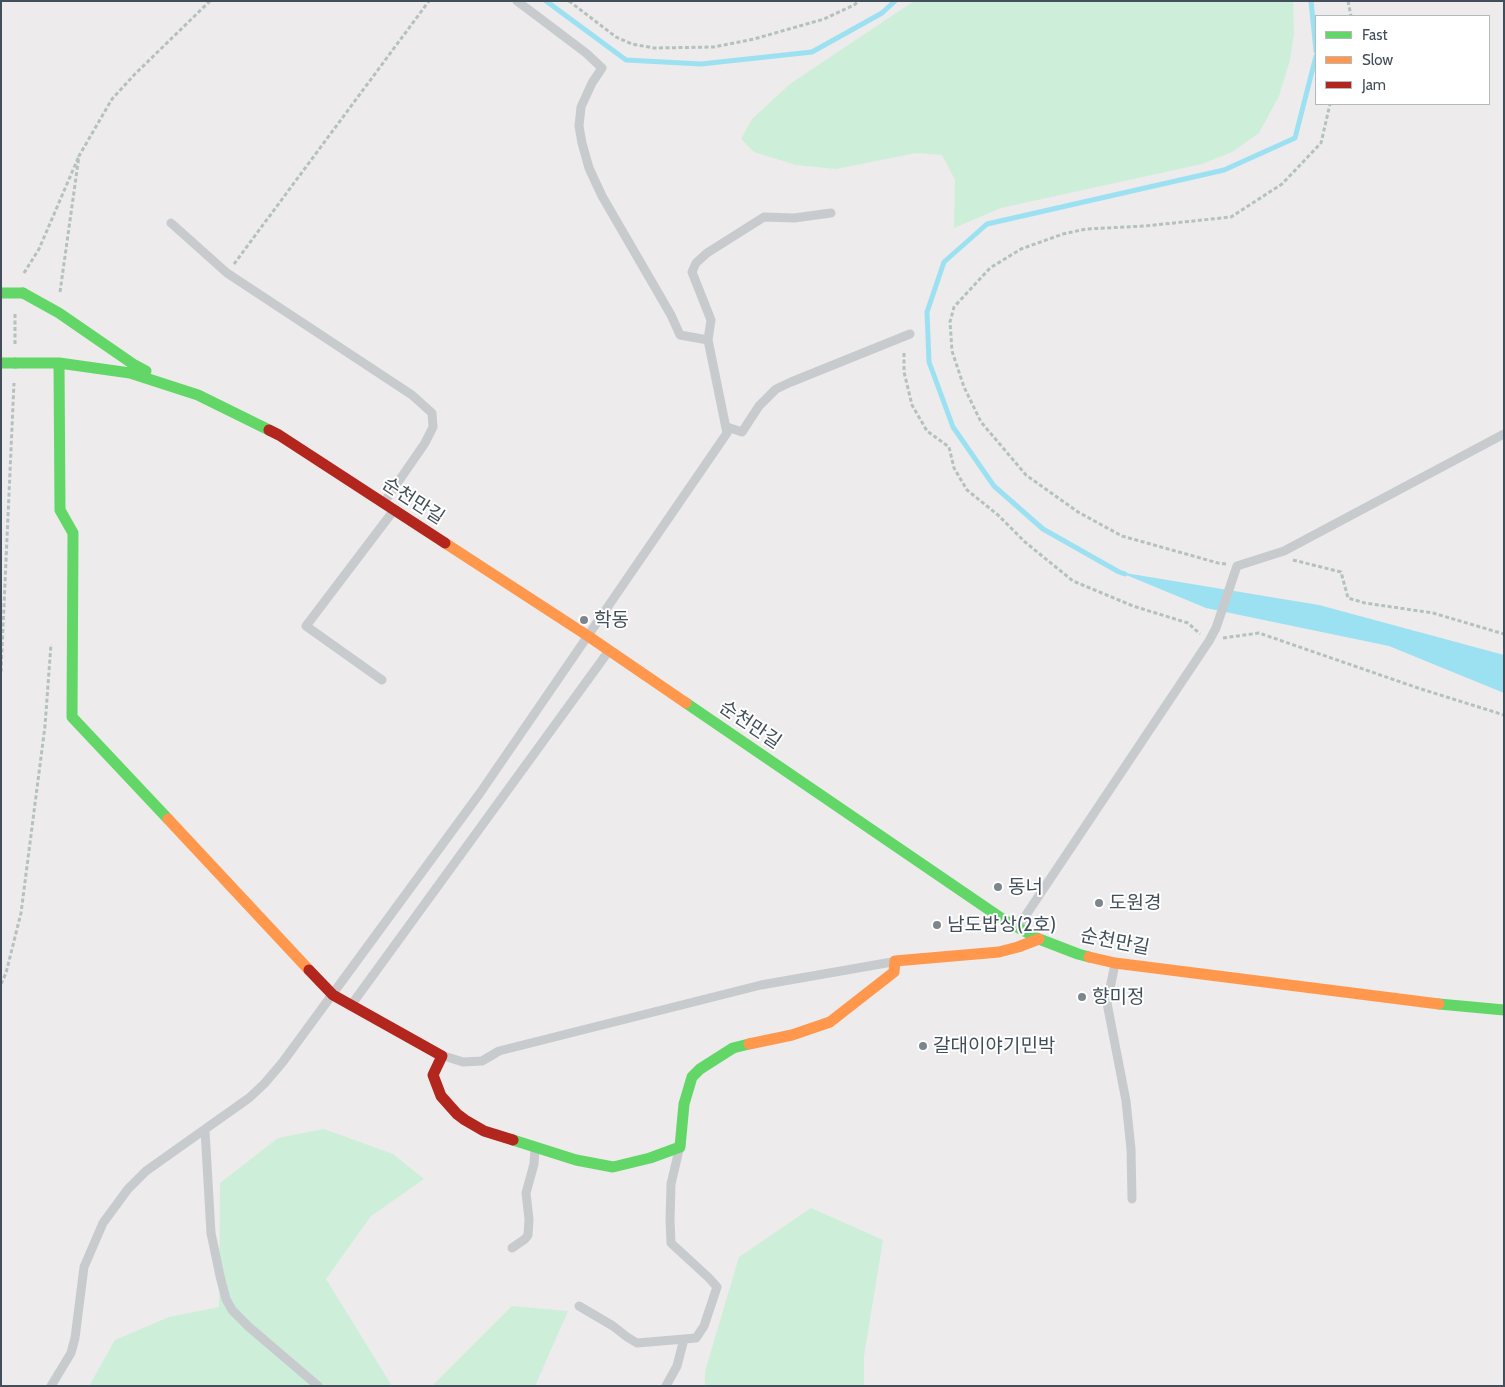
<!DOCTYPE html>
<meta charset="utf-8">
<style>
body{margin:0}
#map{position:relative;width:1505px;height:1387px;overflow:hidden;background:#edebeb;font-family:Cabin,sans-serif}
canvas{display:block}
.frame{position:absolute;inset:0;border:2px solid #424f5a;pointer-events:none}
.legend{position:absolute;left:1315px;top:15px;width:175px;height:90px;box-sizing:border-box;background:#fff;border:1px solid #b3b9bd;margin:0;padding:6px 9px;list-style:none;font-size:15px;color:#424f5a}
.legend li{display:flex;align-items:center;gap:10px;height:25px}
.legend b{width:25px;border:1px solid #b3b9bd}
</style>
<div id="map">
<canvas width="1505" height="1387"></canvas>
<div class="frame"></div>
<ul class="legend">
<li><b style="height:6px;background:#63d668"></b>Fast</li>
<li><b style="height:6px;background:#ff974d"></b>Slow</li>
<li><b style="height:6px;background:#b3261e"></b>Jam</li>
</ul>
</div>
<script>
const ctx = document.querySelector('canvas').getContext('2d');
ctx.lineJoin = 'round';
function paint(path, color) {
  ctx.fillStyle = color;
  ctx.fill(path, 'evenodd');
}
function shape(rows) {
  const path = new Path2D();
  for (const r of rows) {
    path.moveTo(r[0], r[1]);
    for (let i = 2; i < r.length; i += 2) path.lineTo(r[i], r[i + 1]);
  }
  return path;
}
function trace(path, color, width, dash) {
  ctx.strokeStyle = color;
  ctx.lineWidth = width;
  ctx.lineCap = dash ? 'butt' : 'round';
  ctx.setLineDash(dash || []);
  ctx.stroke(path);
}
function drawText(font, color, halo, rows, align = 'center') {
  ctx.font = font + ' Cabin,"Noto Sans KR",sans-serif';
  ctx.lineWidth = 4;
  ctx.setLineDash([]);
  ctx.textBaseline = 'middle';
  ctx.strokeStyle = halo;
  ctx.fillStyle = color;
  for (const [text, x, y, turn = 0] of rows) {
    ctx.save();
    ctx.translate(x, y);
    ctx.rotate((+turn || 0) * Math.PI / 180);
    ctx.textAlign = isNaN(turn) ? turn : align;
    if (halo) ctx.strokeText(text, 0, 0);
    ctx.fillText(text, 0, 0);
    ctx.restore();
  }
}
const green = shape([
 [914,1,1293,1,1294,33,1290,60,1279,96,1259,133,1232,152,1202,164,1001,208,954,228,955,180,942,155,916,153,836,169,796,165,754,152,741,139,752,119,790,84],
 [324,1129,393,1154,424,1179,371,1216,326,1279,392,1386,89,1386,115,1340,169,1317,219,1307,220,1183,278,1138],
 [811,1208,883,1240,864,1356,864,1386,705,1386,705,1371,739,1257],
 [512,1306,568,1311,535,1386,432,1386]
]);
const water = shape([
 [1119,572,1319,605,1504,655,1504,693,1389,646,1206,608]
]);
const stream = shape([
 [546,1,626,60,701,64,812,52,882,13,895,1],
 [1311,1,1316,51],
 [1125,574,1119,572,1043,529,994,486,953,427,929,362,927,312,944,262,987,224,1224,170,1295,138,1316,56]
]);
const path = shape([
 [569,1,616,37,632,44,654,48,714,47,754,39,824,19,854,5,859,1],
 [1348,1,1351,16],
 [234,264,429,1],
 [24,273,39,249,79,156],
 [60,292,79,156,112,99,135,74,210,1],
 [15,344,15,313],
 [904,353,904,372,912,405,927,431,949,447,954,468,967,490,998,515,1025,542,1073,581,1133,606,1188,623,1200,634],
 [1293,560,1341,572,1348,598,1365,603,1433,613,1504,634],
 [1226,564,1218,563,1122,536,1078,512,1026,475,981,422,964,387,952,351,950,322,954,307,990,268,1021,249,1063,234,1086,229,1145,226,1231,217,1282,184,1321,143,1330,104],
 [1223,638,1259,633,1418,688,1504,715],
 [1,672,14,383],
 [1,984,6,973,21,913,45,726,51,644]
]);
const lane = shape([
 [171,223,227,273,412,395,432,413,433,427,425,443,385,501],
 [708,340,711,320,692,272,696,263,707,253,764,217,794,218,831,213],
 [727,427,742,432,759,406,776,389,791,382,910,334],
 [382,680,306,626,394,510],
 [1018,927,1209,641,1216,628,1237,566,1284,551,1504,434],
 [1115,964,1107,1003,1126,1101,1131,1149,1132,1199],
 [352,1004,608,652],
 [444,1056,463,1062,482,1061,499,1051,761,985,892,962],
 [205,1130,211,1233,220,1276,226,1299,232,1310,249,1327,318,1386],
 [512,1248,525,1239,528,1235,529,1219,526,1193,534,1164,535,1150],
 [579,1306,613,1326,627,1337,637,1343,696,1338,704,1326,717,1287,709,1278,671,1243,670,1220,671,1184,679,1150],
 [51,1386,71,1353,75,1338,84,1267,103,1223,128,1189,146,1171,249,1098,264,1084,282,1063,480,793,727,433,708,340,680,335,671,315,602,196,589,168,582,143,579,126,581,107,592,83,602,68,586,53,517,1],
 [666,1386,677,1366,684,1339]
]);
const fast = shape([
 [23,293,59,313,133,364,146,371],
 [15,363,59,363,130,373,198,395,269,430],
 [59,363,60,510,73,533,72,717,168,819],
 [686,703,1004,920,1039,939,1078,954,1089,957],
 [1439,1004,1504,1010],
 [513,1140,576,1160,613,1167,650,1158,680,1147,684,1104,692,1077,700,1069,733,1048,749,1044]
]);
const slow = shape([
 [445,543,588,636,686,703],
 [168,819,309,970],
 [1089,957,1115,963,1439,1004],
 [749,1044,792,1035,830,1022,894,972,895,961,999,952,1018,947,1039,939]
]);
const jam = shape([
 [269,430,279,435,445,543],
 [309,970,333,995,442,1056,433,1075,441,1096,457,1114,465,1120,484,1131,513,1140]
]);
const fastBridge = shape([
 [1,293,23,293],
 [1,363,15,363]
]);
const markers = [
 [584,620,5,"#7e868d"],
 [998,887,5,"#7e868d"],
 [1099,903,5,"#7e868d"],
 [937,925,5,"#7e868d"],
 [1082,997,5,"#7e868d"],
 [923,1046,5,"#7e868d"]
];
const streetNames = [
 ["순천만길",413,501,33],
 ["순천만길",750,725,34],
 ["순천만길",1115,942,11]
];
const poiNames = [
 ["학동",594,620],
 ["동너",1008,887],
 ["도원경",1109,903],
 ["남도밥상(2호)",947,925],
 ["향미정",1092,997],
 ["갈대이야기민박",933,1046]
];
paint(green, '#cdefd9');
paint(water, '#9ce1f2');
trace(stream, '#9ce1f2', 5);
trace(path, '#b4c2be', 3, [4, 2.5]);
trace(lane, '#c8cbce', 9);
trace(fast, '#63d668', 11);
trace(slow, '#ff974d', 11);
trace(jam, '#b3261e', 11);
trace(fastBridge, '#63d668', 11);
for (const [x, y, r, color] of markers) {
  const dot = new Path2D();
  dot.arc(x, y, r, 0, 2 * Math.PI);
  ctx.fillStyle = color;
  ctx.fill(dot);
  trace(dot, '#fff', 2);
}
drawText('19px', '#424f5a', '#fff', streetNames);
drawText('19px', '#424f5a', '#fff', poiNames, 'left');
</script>
